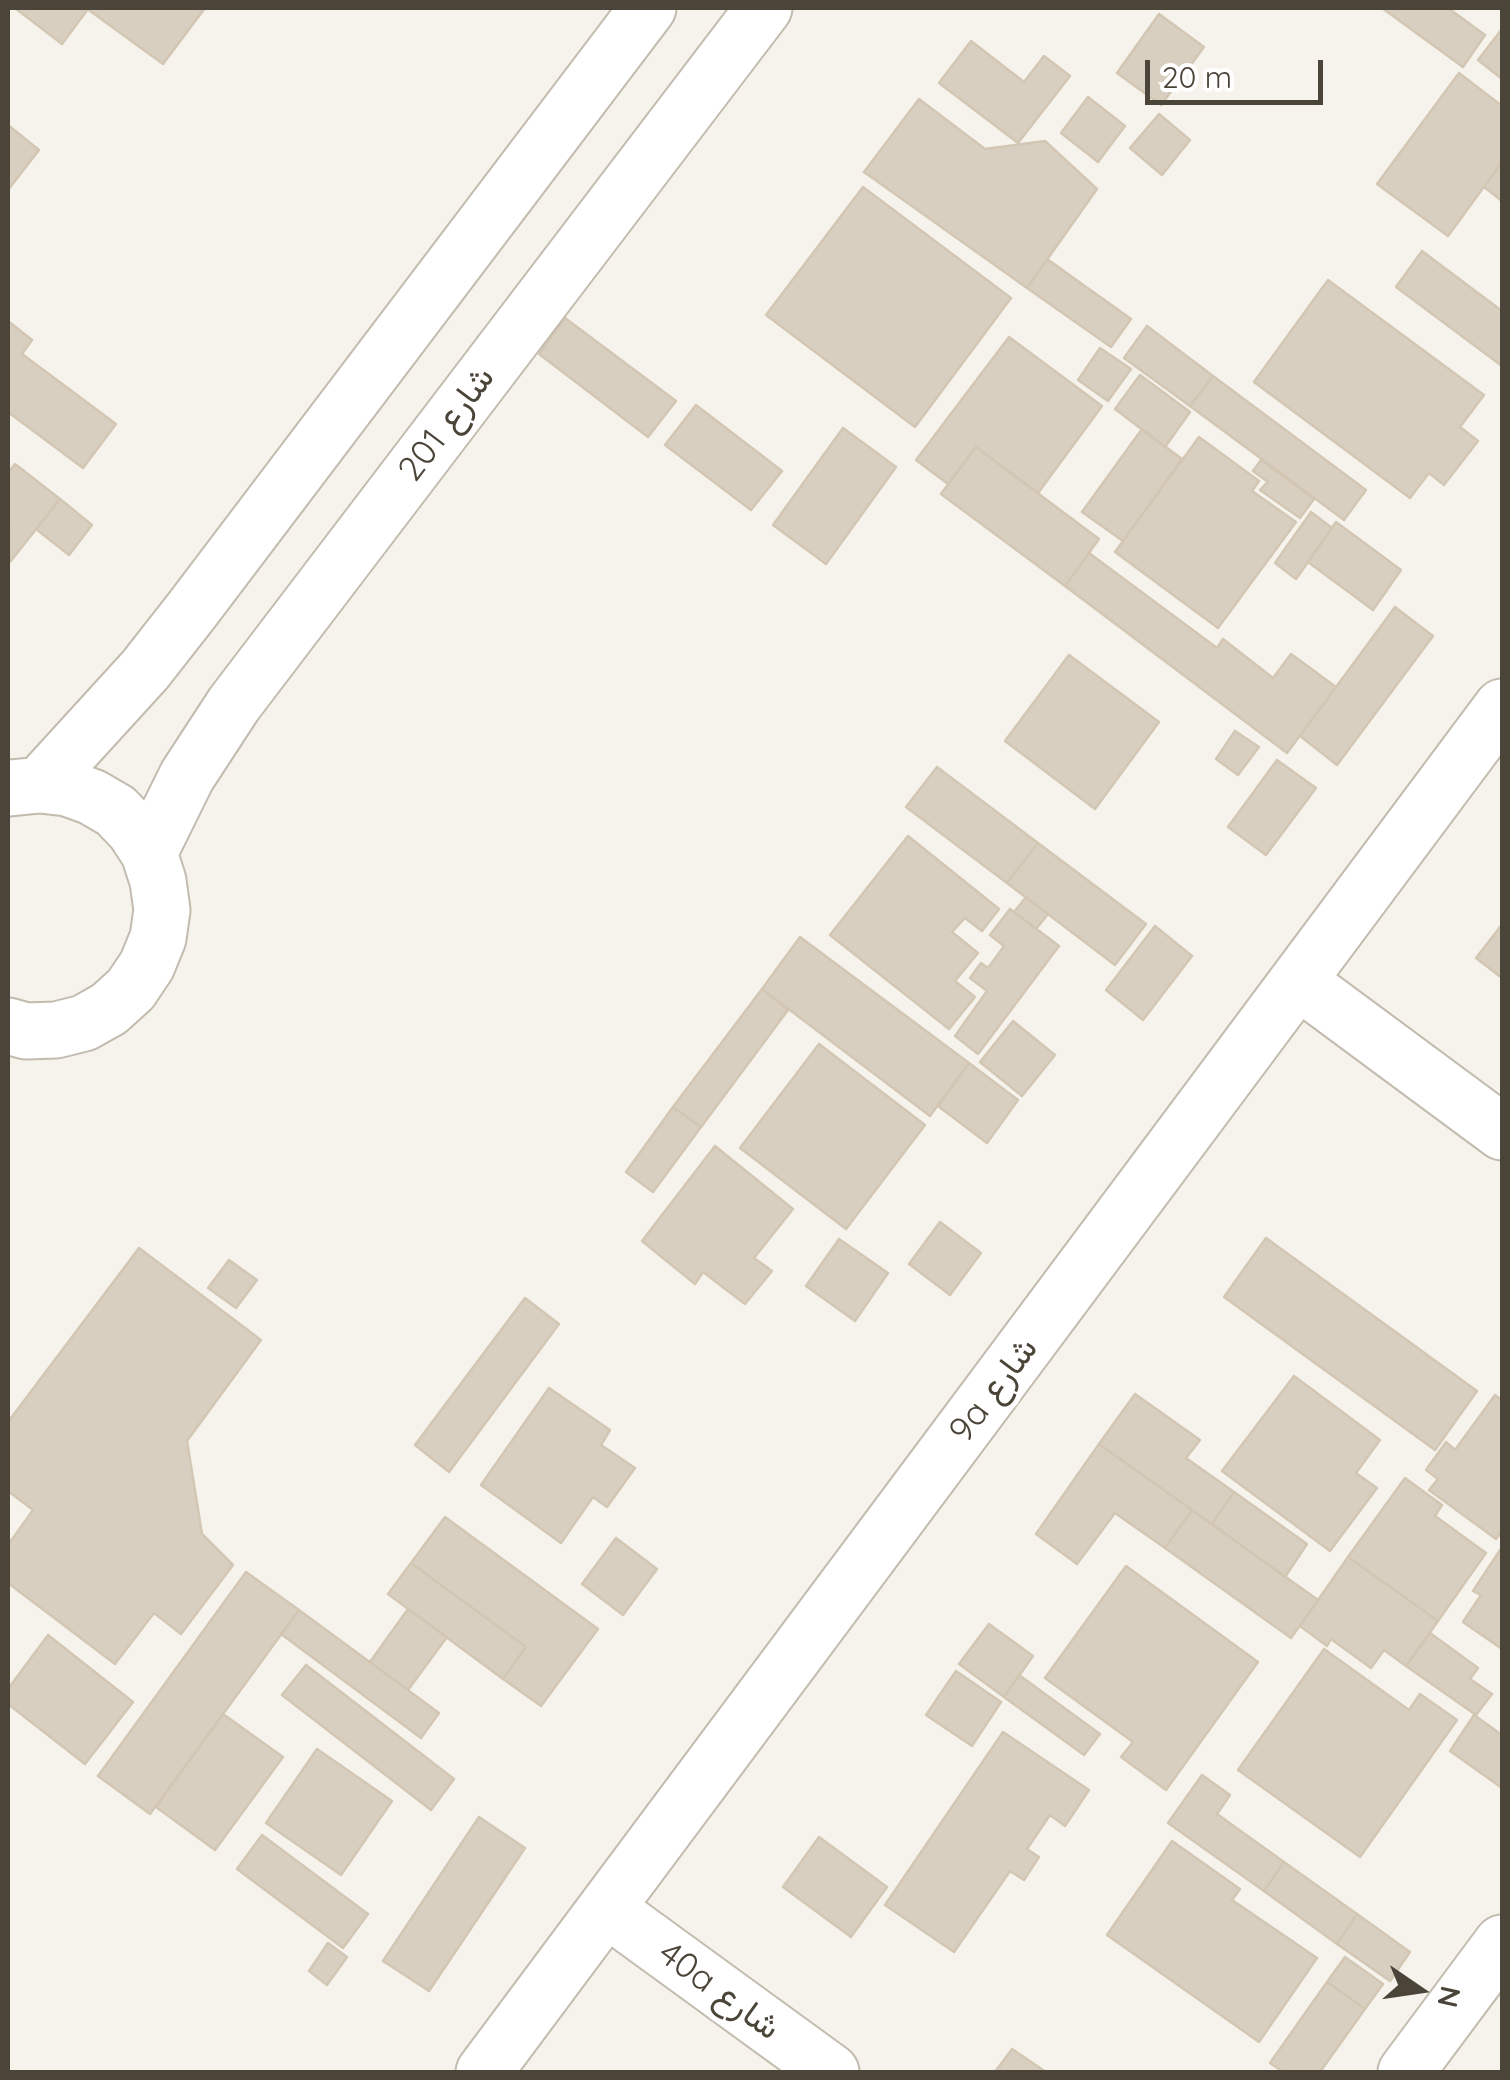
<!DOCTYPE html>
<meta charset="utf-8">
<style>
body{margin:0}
#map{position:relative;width:1510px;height:2080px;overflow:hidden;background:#f6f3ec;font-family:Quicksand,sans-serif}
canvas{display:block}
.frame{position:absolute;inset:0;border:10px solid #4b4439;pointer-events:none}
.north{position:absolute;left:1370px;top:1940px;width:100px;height:100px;-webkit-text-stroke:8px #fff;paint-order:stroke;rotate:103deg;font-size:28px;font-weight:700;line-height:40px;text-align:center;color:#4b4439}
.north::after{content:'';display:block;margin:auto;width:35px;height:45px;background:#4b4439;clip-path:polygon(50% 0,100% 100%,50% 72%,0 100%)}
.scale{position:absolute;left:1145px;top:60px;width:178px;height:45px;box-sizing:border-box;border:5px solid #4b4439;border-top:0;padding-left:12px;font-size:30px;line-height:35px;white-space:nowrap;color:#4b4439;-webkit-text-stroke:8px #fff;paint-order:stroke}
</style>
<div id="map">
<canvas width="1510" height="2080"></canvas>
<div class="frame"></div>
<div class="north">N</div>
<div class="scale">20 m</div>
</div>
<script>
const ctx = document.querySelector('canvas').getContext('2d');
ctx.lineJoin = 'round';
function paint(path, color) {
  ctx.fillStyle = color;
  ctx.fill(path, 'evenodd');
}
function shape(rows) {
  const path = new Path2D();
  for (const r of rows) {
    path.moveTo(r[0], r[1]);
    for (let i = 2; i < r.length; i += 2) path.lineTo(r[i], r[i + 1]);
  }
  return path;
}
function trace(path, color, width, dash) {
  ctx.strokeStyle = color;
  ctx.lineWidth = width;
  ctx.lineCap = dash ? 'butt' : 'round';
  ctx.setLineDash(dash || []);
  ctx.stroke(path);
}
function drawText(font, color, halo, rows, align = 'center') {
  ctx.font = font + ' Quicksand,Vazirmatn,sans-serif';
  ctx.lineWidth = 10;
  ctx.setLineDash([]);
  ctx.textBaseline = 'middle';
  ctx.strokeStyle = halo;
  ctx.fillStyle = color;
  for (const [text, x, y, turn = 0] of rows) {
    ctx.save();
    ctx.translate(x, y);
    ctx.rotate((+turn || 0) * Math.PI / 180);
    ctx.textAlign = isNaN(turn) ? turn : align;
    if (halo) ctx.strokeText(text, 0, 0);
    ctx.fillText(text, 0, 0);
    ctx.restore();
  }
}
const building = shape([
 [15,8,86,8,88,9,62,44,15,8],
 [86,8,205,8,163,64,86,8],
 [1382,8,1448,8,1485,35,1463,67,1382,8],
 [1159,14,1204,47,1161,105,1117,73,1159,14],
 [1502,29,1502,79,1478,60,1502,29],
 [971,41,1024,82,1044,56,1070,76,1018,143,939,83,971,41],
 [1459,73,1502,106,1502,162,1448,236,1377,184,1459,73],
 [1088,97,1125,126,1098,162,1061,133,1088,97],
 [919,99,985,149,1045,141,1097,189,1027,288,864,172,919,99],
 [1159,114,1190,140,1162,175,1130,148,1159,114],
 [8,125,39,150,8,190,8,125],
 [1502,162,1502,201,1484,187,1502,162],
 [863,187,1011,298,915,427,766,315,863,187],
 [1422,251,1502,311,1502,366,1396,287,1422,251],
 [1047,259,1131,319,1111,347,1027,288,1047,259],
 [1328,280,1484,395,1460,427,1478,441,1444,485,1429,473,1410,498,1254,382,1328,280],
 [565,318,676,401,648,437,539,354,565,318],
 [8,321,32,340,22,354,116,424,83,468,8,412,8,321],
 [1147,326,1213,376,1190,406,1124,358,1147,326],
 [1009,337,1102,406,1038,493,976,447,948,484,916,460,1009,337],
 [1100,348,1131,369,1108,401,1078,380,1100,348],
 [1140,375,1190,412,1165,447,1115,409,1140,375],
 [1213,376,1366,490,1344,520,1190,406,1213,376],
 [696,405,782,471,751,510,665,445,696,405],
 [843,428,896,467,826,564,773,525,843,428],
 [1142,429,1182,459,1123,541,1082,512,1142,429],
 [1199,437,1259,481,1252,491,1296,522,1218,628,1115,552,1199,437],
 [976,447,1099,539,1065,586,941,494,976,447],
 [1261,460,1314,499,1300,518,1260,490,1268,482,1253,471,1261,460],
 [15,464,60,499,10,562,8,473,15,464],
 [60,499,92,525,69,555,36,529,60,499],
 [1311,512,1332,528,1296,579,1275,563,1311,512],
 [1336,522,1401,570,1373,610,1308,562,1336,522],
 [1089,553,1217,648,1223,639,1273,678,1291,654,1336,687,1287,753,1065,586,1089,553],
 [1395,607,1433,636,1337,765,1300,736,1395,607],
 [1069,655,1159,722,1095,809,1005,741,1069,655],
 [1235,731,1259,747,1238,775,1216,759,1235,731],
 [1277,760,1316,788,1266,855,1228,827,1277,760],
 [937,767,1038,843,1007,883,906,807,937,767],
 [908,836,999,909,982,931,965,918,952,932,978,953,955,981,975,997,949,1029,830,935,908,836],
 [1038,843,1146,924,1115,965,1007,883,1038,843],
 [1026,897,1048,914,1036,929,1014,912,1026,897],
 [1010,909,1059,946,978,1054,955,1036,987,991,970,978,981,963,988,968,1004,946,990,935,1010,909],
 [1155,926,1192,956,1143,1020,1106,990,1155,926],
 [1500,927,1502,929,1502,978,1476,958,1500,927],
 [800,937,969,1063,930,1116,762,989,800,937],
 [762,989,788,1010,701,1127,673,1107,762,989],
 [1013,1021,1055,1055,1022,1096,980,1062,1013,1021],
 [819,1044,925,1125,846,1229,740,1148,819,1044],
 [969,1063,1018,1100,987,1143,938,1106,969,1063],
 [673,1107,701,1127,653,1192,626,1172,673,1107],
 [715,1146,793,1209,754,1258,772,1271,745,1304,703,1272,695,1284,642,1241,715,1146],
 [940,1222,981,1253,950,1295,909,1264,940,1222],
 [1266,1238,1477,1391,1435,1450,1224,1297,1266,1238],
 [839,1239,888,1273,855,1321,806,1286,839,1239],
 [139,1248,261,1340,187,1441,202,1534,233,1565,181,1634,154,1613,115,1664,8,1583,8,1545,33,1510,8,1491,8,1422,139,1248],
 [229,1260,257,1280,236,1308,208,1288,229,1260],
 [525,1298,559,1324,449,1472,415,1445,525,1298],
 [1294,1376,1380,1440,1356,1473,1377,1488,1330,1551,1222,1471,1294,1376],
 [549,1388,610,1430,601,1445,635,1468,607,1507,593,1497,561,1543,481,1485,549,1388],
 [1135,1394,1200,1440,1186,1458,1234,1492,1212,1524,1099,1444,1135,1394],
 [1495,1395,1502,1400,1502,1531,1496,1539,1429,1490,1438,1479,1426,1470,1446,1442,1455,1450,1495,1395],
 [1099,1444,1192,1510,1165,1548,1115,1513,1077,1564,1036,1534,1099,1444],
 [1405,1478,1442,1505,1435,1516,1486,1553,1438,1621,1348,1557,1405,1478],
 [1234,1492,1307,1544,1285,1577,1212,1524,1234,1492],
 [1192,1510,1318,1600,1291,1638,1165,1548,1192,1510],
 [445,1517,598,1629,541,1706,503,1679,526,1647,411,1563,445,1517],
 [616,1538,657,1569,623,1615,582,1584,616,1538],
 [1502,1547,1502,1649,1463,1622,1481,1595,1473,1591,1502,1547],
 [1348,1557,1438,1621,1406,1666,1384,1650,1371,1668,1331,1639,1327,1646,1300,1626,1348,1557],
 [411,1563,526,1647,503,1679,388,1594,411,1563],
 [1126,1566,1258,1662,1166,1790,1121,1757,1133,1742,1045,1678,1126,1566],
 [246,1572,299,1610,150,1814,98,1776,246,1572],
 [408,1609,447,1637,408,1690,370,1662,408,1609],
 [299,1610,439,1713,421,1738,281,1634,299,1610],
 [989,1624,1033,1656,1004,1697,959,1664,989,1624],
 [1430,1633,1478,1668,1470,1679,1492,1694,1476,1715,1406,1666,1430,1633],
 [48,1635,133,1702,85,1764,8,1704,8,1689,48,1635],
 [1324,1649,1409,1710,1420,1694,1457,1720,1360,1857,1238,1770,1324,1649],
 [306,1665,454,1779,431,1810,282,1695,306,1665],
 [956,1671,1001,1702,972,1746,926,1715,956,1671],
 [1019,1675,1100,1734,1084,1755,1004,1697,1019,1675],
 [223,1714,283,1757,215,1850,156,1807,223,1714],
 [1474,1715,1502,1735,1502,1788,1450,1751,1474,1715],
 [1003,1732,1089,1790,1065,1826,1050,1815,1027,1849,1039,1857,1024,1880,1010,1871,954,1952,885,1905,1003,1732],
 [317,1749,392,1801,341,1875,266,1823,317,1749],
 [1202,1775,1230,1795,1217,1814,1284,1862,1264,1891,1168,1823,1202,1775],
 [479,1817,525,1848,429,1991,383,1961,479,1817],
 [262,1835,368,1914,343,1948,237,1869,262,1835],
 [819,1837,887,1887,851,1937,783,1887,819,1837],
 [1172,1841,1240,1889,1232,1900,1317,1958,1259,2042,1107,1935,1172,1841],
 [1284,1862,1357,1914,1337,1944,1264,1891,1284,1862],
 [1357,1914,1410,1952,1390,1981,1337,1944,1357,1914],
 [328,1943,347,1957,327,1985,309,1971,328,1943],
 [1345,1957,1383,1984,1365,2009,1327,1982,1345,1957],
 [1327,1982,1365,2009,1320,2072,1283,2072,1270,2063,1327,1982],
 [1012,2049,1046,2072,995,2072,1012,2049]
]);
const minor = shape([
 [40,785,145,670,192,610,648,8],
 [149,853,187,776,234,704,764,8],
 [1298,981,1502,1132],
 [8,1026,26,1031,56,1030,84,1023,109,1009,131,989,147,965,158,938,162,910,158,881,149,853,134,830,116,811,92,797,67,788,40,785,10,788],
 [607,1909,831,2072],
 [484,2072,1502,707],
 [1406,2072,1502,1943]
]);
const streetNames = [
 ["شارع 201",447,424,-53],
 ["9a شارع",994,1390,-53],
 ["40a شارع",719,1991,36]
];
paint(building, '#d8cfc1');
trace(building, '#d3c7b4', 2.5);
trace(minor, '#c2bbae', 59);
trace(minor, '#fff', 55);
drawText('35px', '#4b4439', '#fff', streetNames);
</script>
